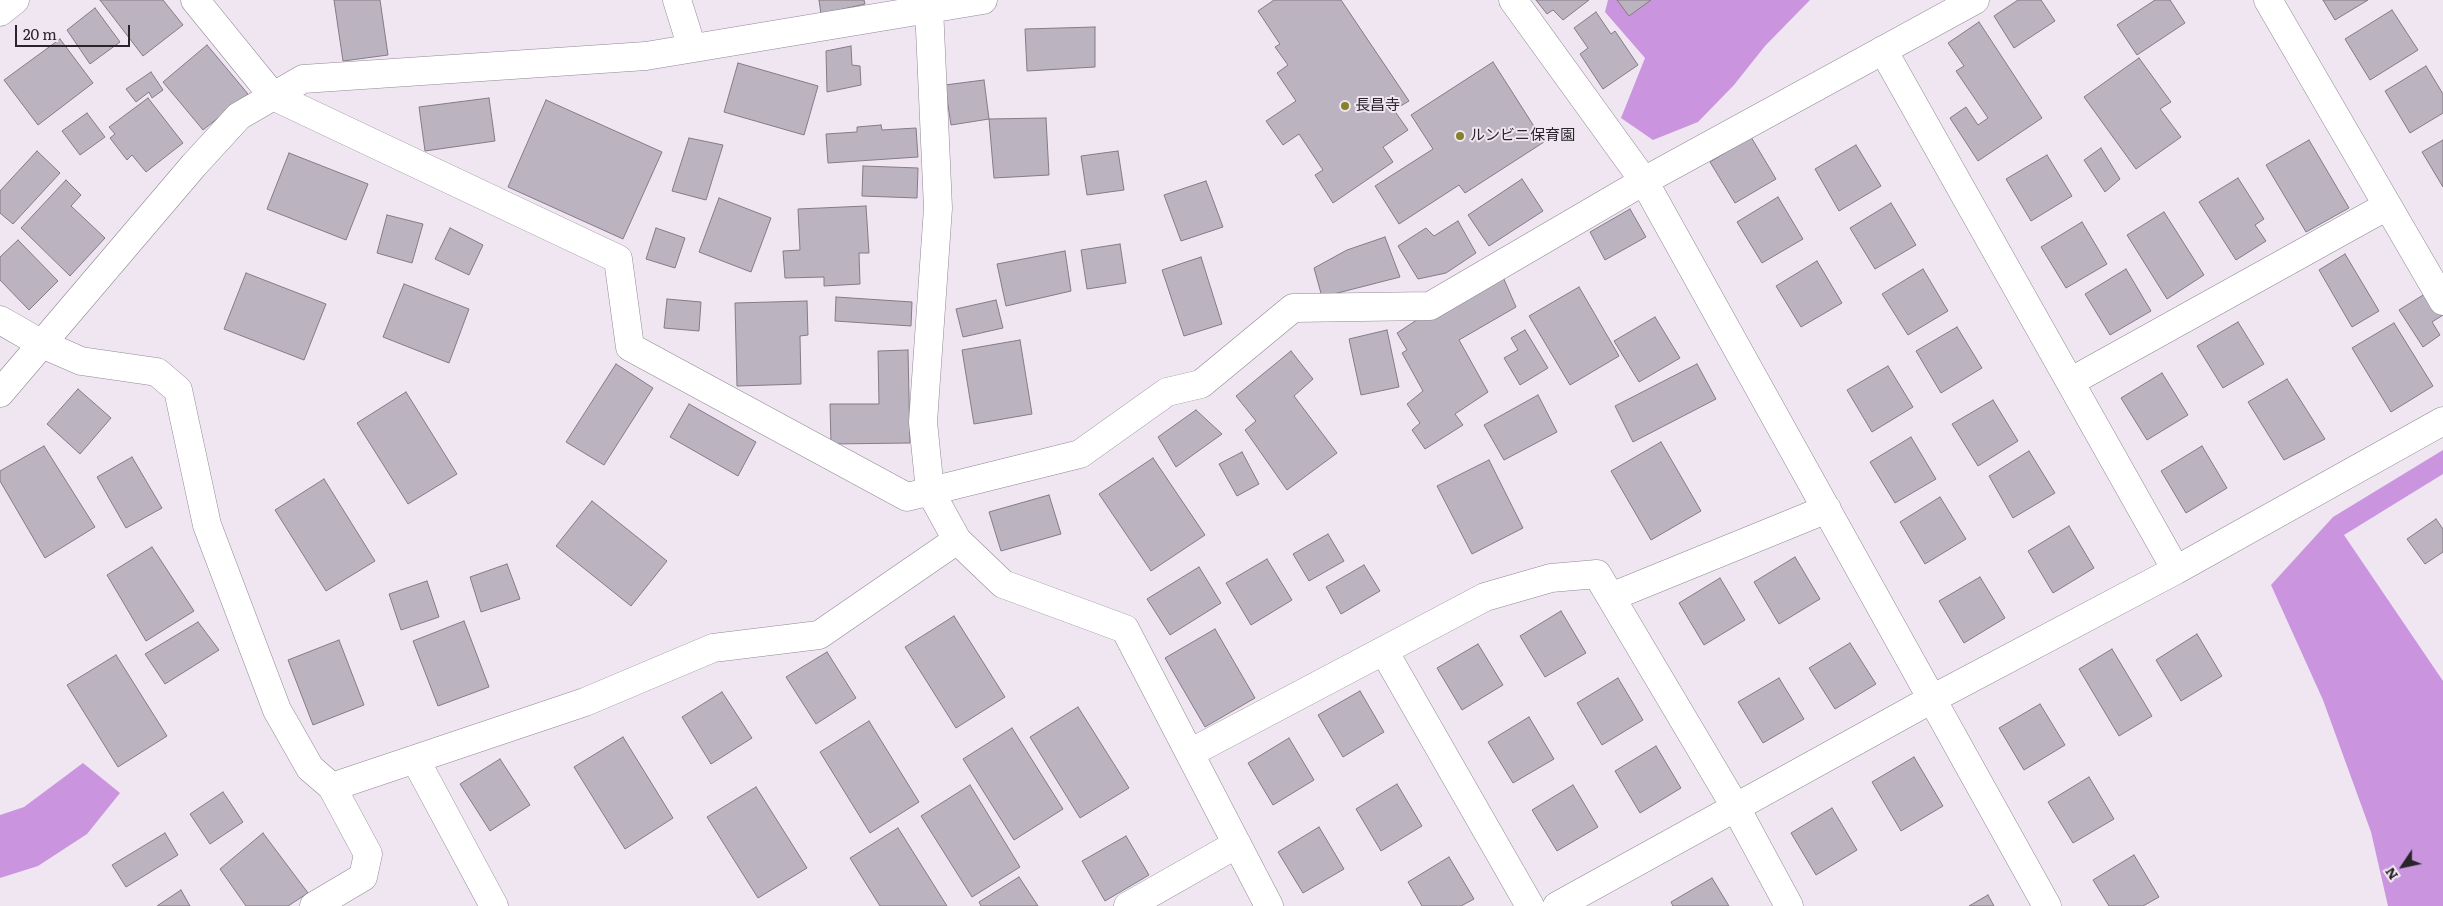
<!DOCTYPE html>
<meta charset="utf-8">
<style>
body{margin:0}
#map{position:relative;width:2443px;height:906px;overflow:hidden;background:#efe6f2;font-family:Literata,serif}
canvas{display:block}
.north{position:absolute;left:2378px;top:841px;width:50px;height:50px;-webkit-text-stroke:4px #efe6f2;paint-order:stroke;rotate:236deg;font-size:14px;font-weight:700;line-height:20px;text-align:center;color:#282429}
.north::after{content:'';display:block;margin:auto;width:18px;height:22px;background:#282429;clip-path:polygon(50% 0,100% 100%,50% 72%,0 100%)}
.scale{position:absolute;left:15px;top:25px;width:115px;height:22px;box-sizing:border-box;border:2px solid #282429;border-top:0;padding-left:6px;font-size:15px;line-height:18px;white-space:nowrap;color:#282429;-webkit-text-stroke:4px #efe6f2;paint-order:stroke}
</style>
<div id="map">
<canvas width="2443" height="906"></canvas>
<div class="north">N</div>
<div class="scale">20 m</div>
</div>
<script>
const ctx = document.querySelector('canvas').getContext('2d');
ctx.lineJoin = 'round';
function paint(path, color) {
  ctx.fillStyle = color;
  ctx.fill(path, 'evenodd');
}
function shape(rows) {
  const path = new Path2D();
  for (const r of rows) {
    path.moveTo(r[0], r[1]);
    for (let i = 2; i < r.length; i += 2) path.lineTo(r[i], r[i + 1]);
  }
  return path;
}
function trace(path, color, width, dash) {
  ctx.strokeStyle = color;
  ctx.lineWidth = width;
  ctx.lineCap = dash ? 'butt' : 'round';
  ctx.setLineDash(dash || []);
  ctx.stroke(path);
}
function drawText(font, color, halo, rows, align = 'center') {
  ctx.font = font + ' Literata,"Noto Sans JP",serif';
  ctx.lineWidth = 4;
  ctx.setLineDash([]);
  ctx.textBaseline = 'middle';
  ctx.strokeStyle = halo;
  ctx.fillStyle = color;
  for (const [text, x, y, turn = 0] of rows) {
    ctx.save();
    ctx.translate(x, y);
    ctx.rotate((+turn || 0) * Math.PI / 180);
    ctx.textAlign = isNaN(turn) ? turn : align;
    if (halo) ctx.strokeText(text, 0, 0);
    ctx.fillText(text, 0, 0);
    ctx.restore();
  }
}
const forest = shape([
 [1608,0,1810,0,1765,46,1734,85,1698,122,1653,140,1621,118,1645,58,1605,12],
 [2443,450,2443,474,2344,535,2443,681,2443,906,2388,906,2371,832,2323,700,2271,585,2333,517],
 [83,763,120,793,87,834,38,866,0,878,0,815,24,807]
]);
const building = shape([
 [100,0,163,0,183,25,143,56,100,0],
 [334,0,380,0,388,55,343,61,334,0],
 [819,0,864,0,865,4,821,14,819,0],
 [1274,0,1341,0,1409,101,1394,110,1408,130,1383,147,1393,162,1333,203,1315,175,1323,170,1299,134,1283,145,1266,121,1296,101,1277,73,1288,65,1275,47,1280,44,1258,11,1274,0],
 [1536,0,1589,0,1563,20,1553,10,1547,14,1536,0],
 [1617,0,1651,0,1629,16,1617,0],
 [2018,0,2041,0,2055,21,2014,48,1994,16,2018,0],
 [2155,0,2170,0,2185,23,2137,55,2117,25,2155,0],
 [2323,0,2368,0,2335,20,2323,0],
 [95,8,120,42,90,64,67,30,95,8],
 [2392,10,2418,50,2370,80,2345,39,2392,10],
 [1596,12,1611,34,1615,31,1638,65,1603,89,1580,54,1588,48,1574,28,1596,12],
 [1979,22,2042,118,1978,161,1950,118,1966,107,1978,125,1988,118,1956,71,1964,66,1948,43,1979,22],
 [1095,27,1095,67,1027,71,1025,29,1095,27],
 [60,39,93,83,38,125,4,80,60,39],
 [207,45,248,94,203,130,163,82,207,45],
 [851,46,852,65,860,66,861,85,827,92,826,51,851,46],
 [2139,58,2171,102,2160,109,2181,137,2136,169,2084,97,2139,58],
 [1493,62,1544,142,1465,193,1459,185,1399,224,1375,186,1433,149,1411,115,1493,62],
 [738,63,818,86,804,135,724,112,738,63],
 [2426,66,2443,94,2443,113,2410,133,2385,91,2426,66],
 [151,72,163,90,152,98,149,92,136,102,126,89,151,72],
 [984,80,989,119,951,125,945,85,984,80],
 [148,98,183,143,146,172,132,155,127,160,110,138,115,134,109,127,148,98],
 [489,98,495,141,425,151,419,107,489,98],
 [546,100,662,152,623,239,508,187,546,100],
 [87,113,105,137,80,155,62,131,87,113],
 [1046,118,1049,175,994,178,989,119,1046,118],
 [881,125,882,130,916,128,918,157,828,163,826,134,857,132,857,127,881,125],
 [1751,137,1776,179,1735,203,1710,162,1751,137],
 [689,138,723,145,706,200,672,191,689,138],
 [2309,140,2349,208,2306,232,2266,165,2309,140],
 [2443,140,2443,187,2422,152,2443,140],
 [1856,145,1881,186,1839,211,1815,169,1856,145],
 [2101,148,2120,179,2105,192,2084,160,2101,148],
 [37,151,60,173,13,224,0,213,0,191,37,151],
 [1118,151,1124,190,1087,195,1081,156,1118,151],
 [289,153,368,184,346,240,267,209,289,153],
 [2047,155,2072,196,2031,221,2006,179,2047,155],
 [863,166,918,168,917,198,862,196,863,166],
 [2238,178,2264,219,2255,225,2266,241,2236,260,2199,202,2238,178],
 [1522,179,1543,211,1489,246,1468,215,1522,179],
 [66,180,81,195,71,206,105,238,70,276,21,228,66,180],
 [1206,181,1223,227,1181,241,1164,195,1206,181],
 [1778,197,1803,239,1762,263,1737,222,1778,197],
 [719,198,771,218,751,272,699,252,719,198],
 [1891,203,1916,245,1875,269,1850,228,1891,203],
 [866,206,869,253,859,253,860,284,824,286,824,277,785,278,783,251,800,250,798,209,866,206],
 [1630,209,1646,237,1605,260,1590,232,1630,209],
 [2164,212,2204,275,2167,299,2127,235,2164,212],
 [387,215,423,224,412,263,377,253,387,215],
 [1458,221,1476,253,1446,273,1418,279,1398,246,1426,228,1434,236,1458,221],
 [2082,222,2107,264,2066,288,2041,247,2082,222],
 [450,228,483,245,469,275,435,259,450,228],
 [656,228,685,238,675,268,646,259,656,228],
 [1385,237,1400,277,1322,297,1314,268,1347,250,1385,237],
 [18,240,58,281,29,310,0,280,0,257,18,240],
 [1120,244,1126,283,1087,289,1081,250,1120,244],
 [1065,251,1071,291,1006,306,997,264,1065,251],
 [2345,254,2379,311,2352,327,2319,270,2345,254],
 [1201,257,1222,324,1184,336,1162,270,1201,257],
 [1817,261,1842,303,1801,327,1776,286,1817,261],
 [1923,269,1948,311,1908,335,1882,294,1923,269],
 [2126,269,2151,311,2110,335,2085,294,2126,269],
 [246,273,326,304,304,360,224,329,246,273],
 [1503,277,1516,307,1459,340,1488,392,1455,414,1463,425,1425,449,1412,430,1420,423,1407,404,1423,391,1402,353,1407,350,1397,333,1438,306,1503,277],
 [404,284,469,309,449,363,383,337,404,284],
 [1579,287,1619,356,1570,385,1529,316,1579,287],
 [2428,292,2443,315,2432,322,2440,335,2423,347,2399,310,2428,292],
 [836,297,912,302,911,326,835,321,836,297],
 [667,299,701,302,699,331,664,328,667,299],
 [996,300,1003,328,963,337,956,309,996,300],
 [807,301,808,335,800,336,801,384,737,386,735,303,807,301],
 [1655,317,1680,358,1639,382,1614,341,1655,317],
 [2238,322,2264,364,2223,388,2197,346,2238,322],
 [2394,323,2433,386,2391,412,2352,348,2394,323],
 [1957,327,1982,368,1941,393,1916,351,1957,327],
 [1387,330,1399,387,1361,395,1349,339,1387,330],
 [1525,330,1548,368,1520,385,1504,358,1518,350,1511,338,1525,330],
 [1020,340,1032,414,974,424,962,350,1020,340],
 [908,350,910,443,831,444,830,404,879,404,878,351,908,350],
 [1291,351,1313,379,1294,396,1337,453,1287,490,1245,430,1256,421,1236,396,1291,351],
 [616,364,653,388,604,465,566,442,616,364],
 [1697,364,1716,399,1633,442,1615,406,1697,364],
 [1888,366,1913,407,1872,432,1847,390,1888,366],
 [2162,373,2188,415,2147,440,2121,398,2162,373],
 [2287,379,2325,439,2284,460,2248,402,2287,379],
 [78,389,111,418,80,454,47,424,78,389],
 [406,392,457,474,408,504,357,423,406,392],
 [1538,395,1557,432,1504,460,1484,425,1538,395],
 [1993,400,2018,441,1978,466,1952,424,1993,400],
 [689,404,756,442,738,476,670,437,689,404],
 [1196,410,1222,434,1176,467,1158,437,1196,410],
 [1911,437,1936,479,1895,503,1870,462,1911,437],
 [1661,442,1701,511,1651,540,1611,471,1661,442],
 [44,446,95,527,45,558,0,481,0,471,44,446],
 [2202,446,2227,488,2186,513,2161,471,2202,446],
 [2029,451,2055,493,2013,518,1989,476,2029,451],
 [1242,452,1259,484,1237,496,1219,464,1242,452],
 [132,457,162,508,126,528,97,477,132,457],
 [1153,458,1205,535,1151,571,1099,494,1153,458],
 [1489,460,1523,528,1472,554,1437,486,1489,460],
 [324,479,375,561,326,591,275,510,324,479],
 [1049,495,1061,534,1001,551,989,512,1049,495],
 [1940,497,1966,539,1925,564,1900,522,1940,497],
 [592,501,667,561,631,606,556,546,592,501],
 [2436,519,2443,529,2443,552,2425,564,2407,539,2436,519],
 [2069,526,2094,568,2053,593,2028,551,2069,526],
 [1328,534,1344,561,1309,581,1293,554,1328,534],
 [152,547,194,611,146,641,107,575,152,547],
 [1795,557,1820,599,1779,624,1754,582,1795,557],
 [1267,559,1292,600,1251,625,1226,583,1267,559],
 [507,564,520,599,481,612,470,577,507,564],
 [1364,565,1380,591,1341,614,1326,587,1364,565],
 [1199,567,1221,603,1170,635,1147,599,1199,567],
 [1980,577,2005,618,1964,643,1939,601,1980,577],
 [1720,578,1745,620,1704,645,1679,603,1720,578],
 [427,581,439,617,401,630,389,594,427,581],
 [1561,611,1586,653,1545,677,1520,636,1561,611],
 [954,616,1005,697,956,728,905,647,954,616],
 [464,621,489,687,438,706,413,641,464,621],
 [198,622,219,650,165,684,145,654,198,622],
 [1215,629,1255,698,1205,727,1165,658,1215,629],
 [2197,634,2222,676,2181,701,2156,660,2197,634],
 [339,640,364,705,313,725,288,660,339,640],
 [1850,643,1876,684,1835,709,1809,668,1850,643],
 [1478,644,1503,685,1462,710,1437,668,1478,644],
 [2112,649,2152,716,2119,736,2079,669,2112,649],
 [827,652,856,698,816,724,786,677,827,652],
 [116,655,167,736,118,767,67,685,116,655],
 [1618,678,1643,720,1602,745,1577,703,1618,678],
 [1779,678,1804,719,1763,743,1738,702,1779,678],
 [1360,691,1384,732,1343,757,1318,715,1360,691],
 [722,692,752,738,711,764,682,717,722,692],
 [2040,704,2065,745,2024,770,1999,728,2040,704],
 [1078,707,1129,788,1080,818,1030,737,1078,707],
 [1529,717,1554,759,1513,783,1488,742,1529,717],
 [869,721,919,802,870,833,820,752,869,721],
 [1012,728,1063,809,1014,840,963,759,1012,728],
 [623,737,673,818,625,849,574,767,623,737],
 [1289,738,1314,780,1273,805,1248,763,1289,738],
 [1656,746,1681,788,1640,813,1615,771,1656,746],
 [1914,757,1943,806,1901,831,1872,782,1914,757],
 [500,759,530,805,490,831,460,784,500,759],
 [2089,777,2114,819,2073,843,2048,802,2089,777],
 [1397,784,1422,826,1381,851,1356,809,1397,784],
 [970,785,1020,867,972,897,921,816,970,785],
 [1573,785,1598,827,1557,851,1532,810,1573,785],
 [756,787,807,868,758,898,707,817,756,787],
 [223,792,243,822,210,844,190,814,223,792],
 [1832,808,1857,850,1816,875,1791,833,1832,808],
 [1319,827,1344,869,1303,893,1278,852,1319,827],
 [898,828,947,906,880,906,850,858,898,828],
 [165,833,178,855,126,887,112,865,165,833],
 [263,833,308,893,288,906,246,906,220,869,263,833],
 [1126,836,1149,875,1105,901,1082,861,1126,836],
 [2134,855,2159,897,2143,906,2109,906,2093,880,2134,855],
 [1449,857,1474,899,1461,906,1422,906,1408,882,1449,857],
 [1019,877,1038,906,981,906,979,902,1019,877],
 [1712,878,1729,906,1673,906,1671,902,1712,878],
 [181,890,190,906,157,906,181,890],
 [1988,895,1994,906,1969,906,1988,895]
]);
const minor = shape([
 [195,0,273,96,618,259,630,347,907,497,1080,454,1167,392,1201,384,1293,308,1430,306,1644,181,1975,0],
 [677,0,692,48],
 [1513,0,1644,181,2047,906],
 [2268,0,2443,301],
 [929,7,938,208,923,422,930,491,957,540,1003,584,1125,629,1269,906],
 [1883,50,2176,570],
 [0,320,42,344,81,361,157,372,178,390,207,525,277,710,310,768,332,787,585,702,713,648,819,635,957,540],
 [2070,382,2387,206],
 [0,393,194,165,239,116,303,79,646,56,983,0],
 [1611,597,1827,509],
 [1384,651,1530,906],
 [1190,753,1485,597,1551,578,1597,574,1736,808,1789,906],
 [415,759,494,906],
 [314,906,363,877,368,854,332,787],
 [1128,906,1237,844],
 [1557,906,1932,699,2176,570,2443,421]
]);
const major = shape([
 [0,12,15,0]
]);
const markers = [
 [1345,106,5,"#87822a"],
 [1460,136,5,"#87822a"]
];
const poiNames = [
 ["長昌寺",1355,106],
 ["ルンビニ保育園",1470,136]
];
paint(forest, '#ca95de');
paint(building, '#bbb3bf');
trace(building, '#837b86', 1);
trace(minor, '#908894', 29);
trace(major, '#908894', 29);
trace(minor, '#fff', 28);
trace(major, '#fff', 28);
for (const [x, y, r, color] of markers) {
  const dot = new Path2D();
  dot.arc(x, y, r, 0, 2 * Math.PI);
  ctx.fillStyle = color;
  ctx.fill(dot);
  trace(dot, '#efe6f2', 2);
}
drawText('15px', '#282429', '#efe6f2', poiNames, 'left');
</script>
